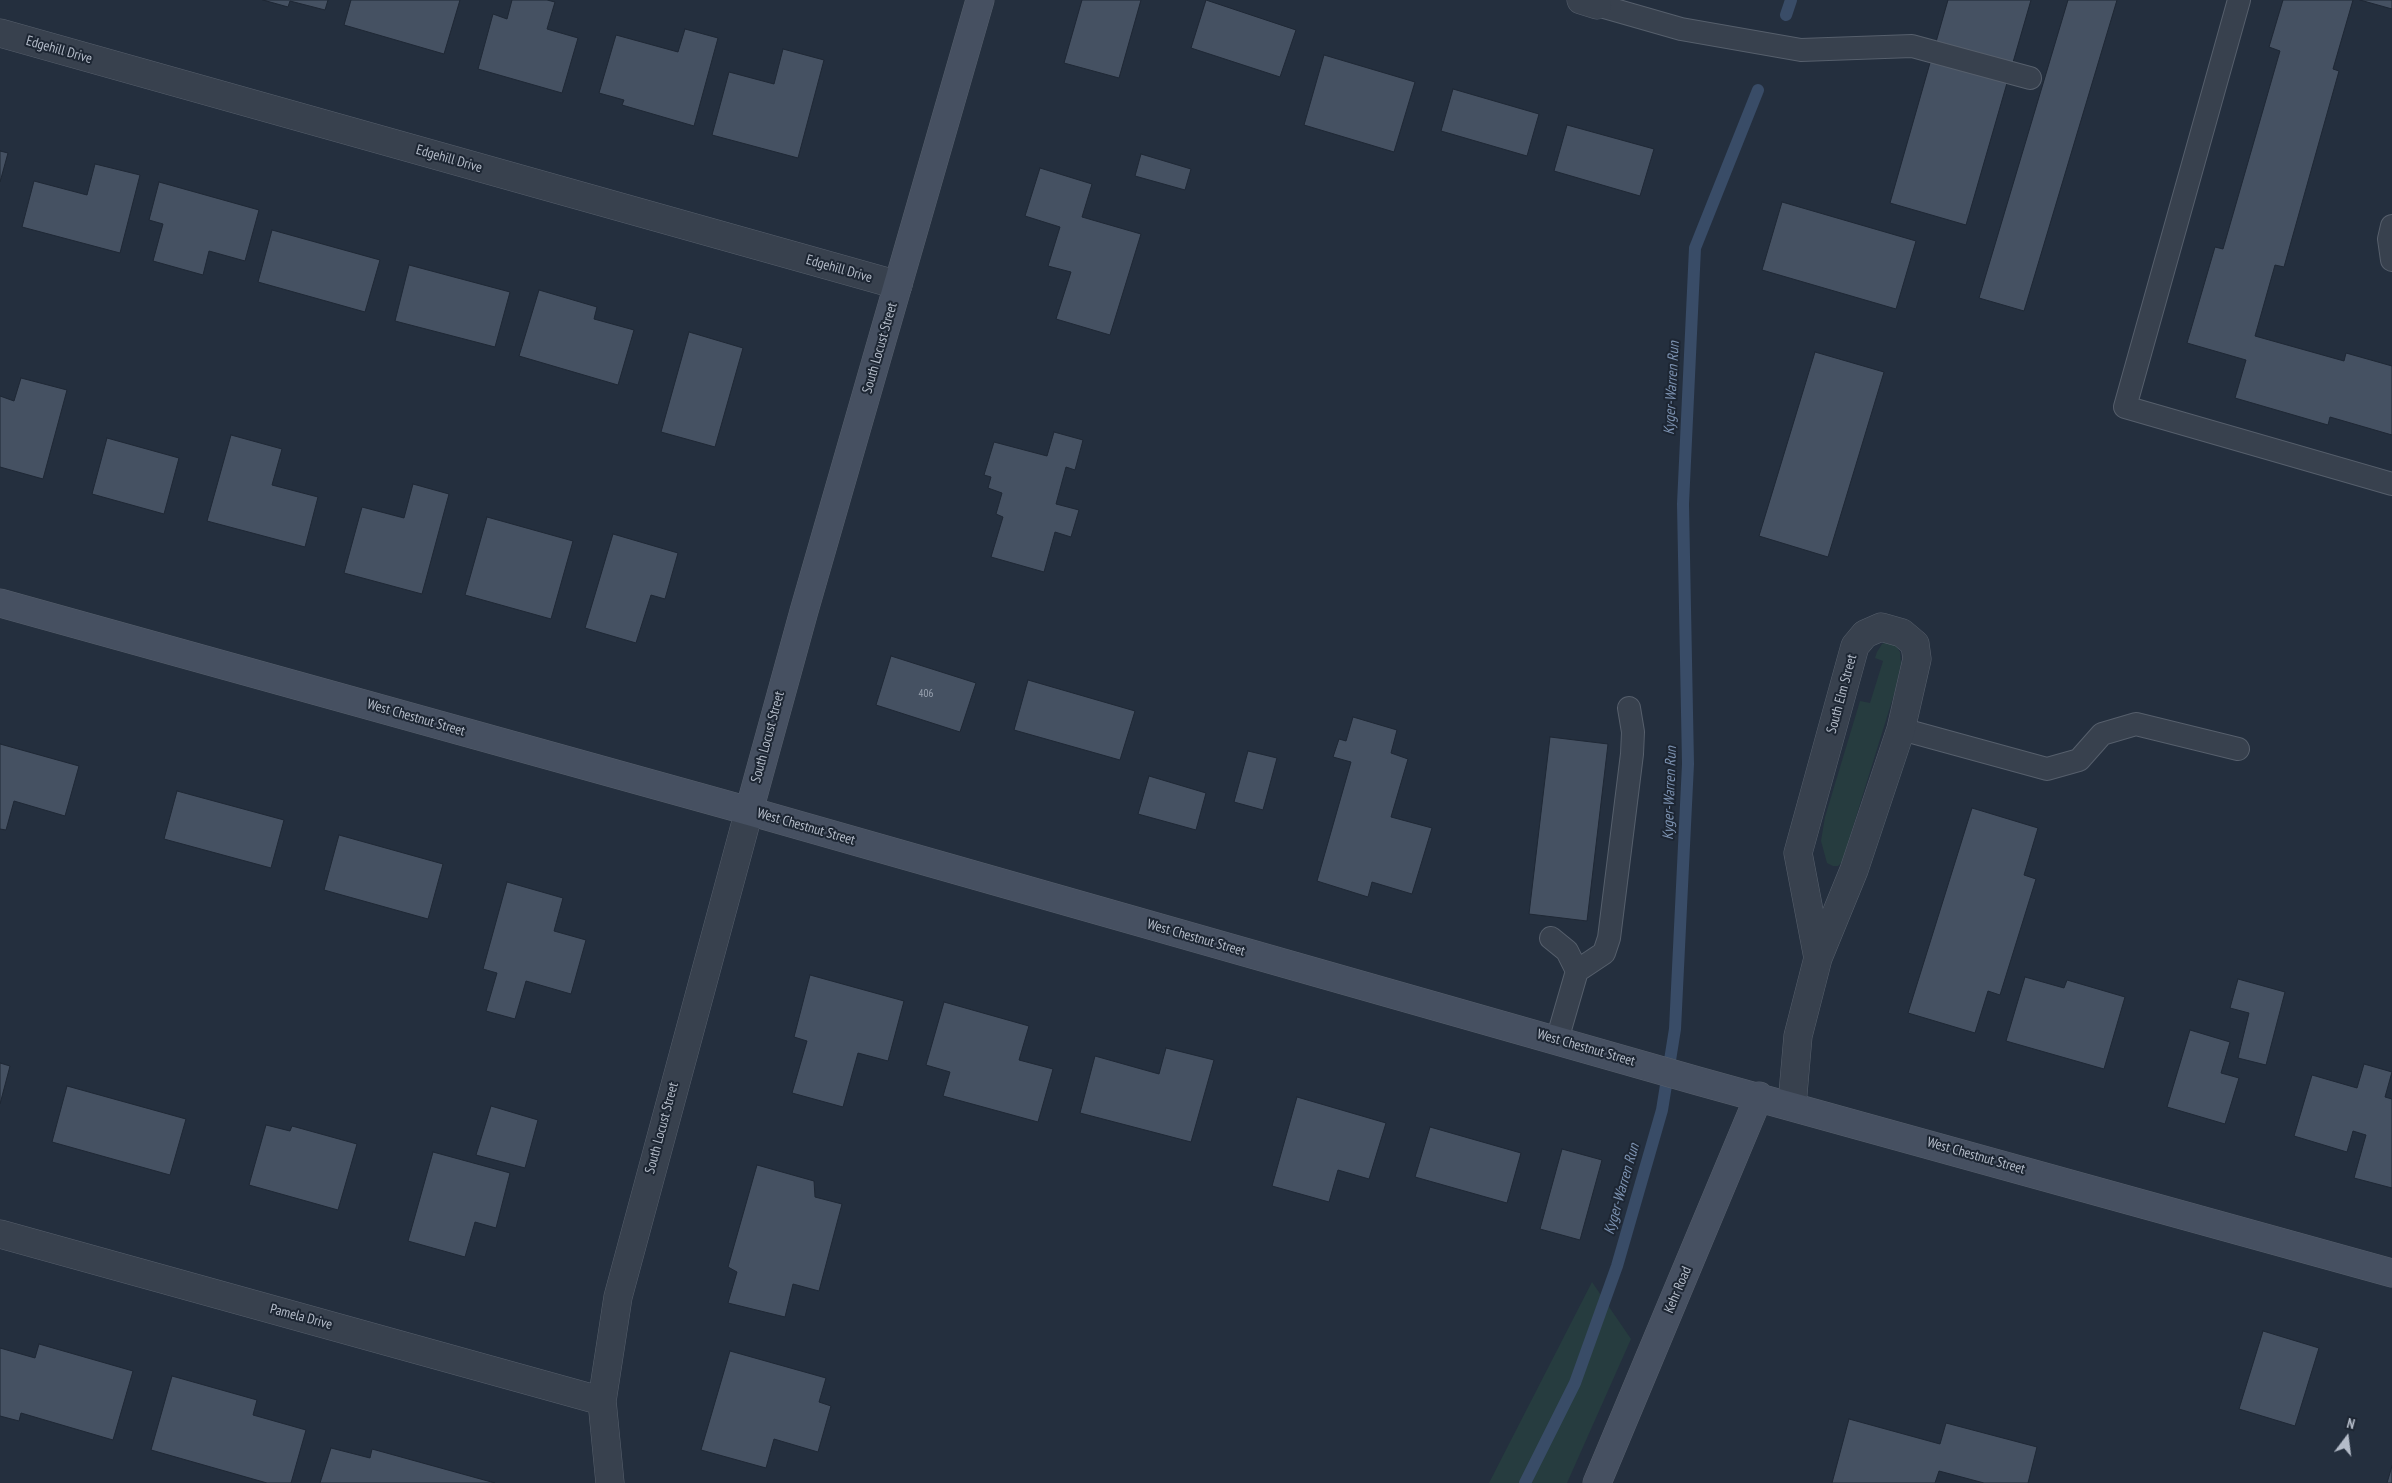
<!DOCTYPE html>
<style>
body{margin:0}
#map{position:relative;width:2392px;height:1483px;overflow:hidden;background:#242f3e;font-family:"PT Sans Narrow",sans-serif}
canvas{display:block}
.north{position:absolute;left:2322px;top:1413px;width:50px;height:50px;-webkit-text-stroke:4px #1d2633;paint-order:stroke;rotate:15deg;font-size:14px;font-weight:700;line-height:20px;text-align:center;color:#b4bcc9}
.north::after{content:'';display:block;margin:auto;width:18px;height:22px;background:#b4bcc9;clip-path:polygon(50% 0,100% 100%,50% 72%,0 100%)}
</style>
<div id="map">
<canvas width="2392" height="1483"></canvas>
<div class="north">N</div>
</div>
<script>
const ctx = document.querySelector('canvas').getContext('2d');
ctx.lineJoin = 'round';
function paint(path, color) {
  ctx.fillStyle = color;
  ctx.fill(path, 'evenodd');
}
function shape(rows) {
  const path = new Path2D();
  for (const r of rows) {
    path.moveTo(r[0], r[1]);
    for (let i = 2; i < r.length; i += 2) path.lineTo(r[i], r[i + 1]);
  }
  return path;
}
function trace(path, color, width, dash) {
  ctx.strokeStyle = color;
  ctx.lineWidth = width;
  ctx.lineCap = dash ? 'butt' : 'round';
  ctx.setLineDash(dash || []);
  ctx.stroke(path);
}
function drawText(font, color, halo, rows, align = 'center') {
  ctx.font = font + ' "PT Sans Narrow",sans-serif';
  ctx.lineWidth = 4;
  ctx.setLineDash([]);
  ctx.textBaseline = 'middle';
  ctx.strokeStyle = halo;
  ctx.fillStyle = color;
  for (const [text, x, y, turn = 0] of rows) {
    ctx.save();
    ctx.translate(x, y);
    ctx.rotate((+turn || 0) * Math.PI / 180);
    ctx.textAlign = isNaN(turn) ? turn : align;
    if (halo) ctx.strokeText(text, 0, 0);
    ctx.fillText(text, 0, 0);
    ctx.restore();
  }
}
const green = shape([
 [1887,642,1896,646,1900,652,1901,663,1895,691,1842,862,1838,866,1833,866,1827,863,1821,841,1825,817,1860,701,1870,703,1883,661,1875,658,1877,652,1882,644],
 [1592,1282,1631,1339,1567,1483,1489,1483]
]);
const stream = shape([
 [1786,15,1791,0],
 [1525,1483,1575,1383,1617,1266,1662,1110,1675,1029,1688,764,1683,504,1695,248,1758,90]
]);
const building = shape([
 [263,0,328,0,325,10,290,1,288,7,263,0],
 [351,0,460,0,444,54,344,25,351,0],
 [512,0,547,0,555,2,547,29,578,38,562,93,478,69,493,14,507,19,512,0],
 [1082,0,1141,0,1119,78,1064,63,1082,0],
 [1206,0,1296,30,1280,77,1191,48,1206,0],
 [1948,0,2031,0,1966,225,1890,203,1948,0],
 [2068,0,2117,0,2024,311,1979,298,2068,0],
 [2283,0,2353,0,2333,69,2339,71,2284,267,2275,265,2255,336,2344,361,2346,353,2392,366,2392,435,2330,417,2328,425,2235,398,2246,360,2187,343,2215,247,2223,249,2280,51,2269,47,2283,0],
 [2360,0,2392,0,2392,9,2360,0],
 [685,29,718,38,694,126,622,105,624,100,599,93,616,35,678,52,685,29],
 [783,49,824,60,798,158,712,135,729,72,774,84,783,49],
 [1324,55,1415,82,1394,152,1304,125,1324,55],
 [1453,89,1539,114,1527,156,1441,131,1453,89],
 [1567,125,1654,149,1640,196,1554,171,1567,125],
 [0,151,8,153,0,182,0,151],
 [1141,154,1191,169,1185,190,1135,176,1141,154],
 [95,164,140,175,120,253,22,227,34,181,87,195,95,164],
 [1040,168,1092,184,1082,217,1141,234,1110,335,1056,319,1071,272,1048,266,1060,227,1025,216,1040,168],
 [159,182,259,210,245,261,209,251,203,275,153,261,163,224,149,220,159,182],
 [1782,202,1916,241,1896,309,1762,270,1782,202],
 [272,230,380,260,365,312,258,282,272,230],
 [409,265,510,292,495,347,395,321,409,265],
 [539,290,597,307,594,319,634,330,618,385,519,356,539,290],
 [689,332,743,348,715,447,661,432,689,332],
 [1815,352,1884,372,1828,557,1759,536,1815,352],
 [21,378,67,390,43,479,0,467,0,396,14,401,21,378],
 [1054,432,1083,440,1075,470,1066,467,1056,504,1079,510,1071,537,1055,532,1044,572,991,557,1003,517,996,514,1002,493,988,488,991,477,984,475,994,442,1047,456,1054,432],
 [231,435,282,449,272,485,318,497,305,547,207,521,231,435],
 [107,438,179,458,164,514,92,494,107,438],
 [413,484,449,494,422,594,344,573,362,507,404,518,413,484],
 [487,517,573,541,551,619,465,595,487,517],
 [613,534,678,553,665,599,651,595,636,643,585,628,613,534],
 [891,656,976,683,960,732,876,705,891,656],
 [1028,680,1135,711,1120,760,1014,730,1028,680],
 [1353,717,1397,730,1391,753,1408,759,1391,817,1432,828,1412,894,1372,882,1368,897,1317,881,1351,762,1333,757,1339,739,1346,741,1353,717],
 [1550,737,1608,744,1587,921,1529,914,1550,737],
 [0,744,79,766,65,816,14,801,6,830,0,829,0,744],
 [1248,751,1277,758,1263,810,1234,802,1248,751],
 [1149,776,1206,793,1196,830,1138,814,1149,776],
 [177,791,284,820,271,868,164,839,177,791],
 [1972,808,2038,828,2024,875,2036,879,2000,995,1988,991,1975,1033,1908,1013,1972,808],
 [339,835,443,864,428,919,324,890,339,835],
 [507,882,563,898,554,931,586,940,571,994,526,981,515,1019,486,1011,497,973,483,969,507,882],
 [810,975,904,1001,888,1061,858,1053,843,1107,792,1093,807,1041,794,1037,810,975],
 [2025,977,2064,988,2067,980,2125,997,2104,1069,2006,1041,2025,977],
 [2238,979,2285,992,2266,1065,2238,1058,2249,1013,2230,1008,2238,979],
 [944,1002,1029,1026,1019,1060,1053,1069,1038,1122,943,1096,950,1072,926,1065,944,1002],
 [2190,1030,2230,1042,2221,1073,2239,1078,2225,1124,2167,1107,2190,1030],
 [1166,1048,1214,1060,1191,1142,1080,1113,1095,1056,1159,1074,1166,1048],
 [0,1063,10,1066,0,1104,0,1063],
 [2364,1064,2392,1072,2385,1097,2392,1099,2392,1188,2354,1178,2366,1135,2353,1131,2347,1152,2294,1136,2312,1075,2357,1088,2364,1064],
 [67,1086,186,1119,170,1175,52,1142,67,1086],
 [1297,1097,1386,1123,1369,1179,1338,1170,1329,1202,1272,1186,1297,1097],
 [491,1106,538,1120,525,1168,476,1155,491,1106],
 [266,1125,290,1131,292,1126,357,1144,338,1210,249,1185,266,1125],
 [1430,1127,1521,1153,1507,1203,1415,1177,1430,1127],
 [1562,1149,1602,1160,1580,1240,1540,1229,1562,1149],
 [433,1152,510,1173,496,1228,475,1222,465,1257,408,1241,433,1152],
 [757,1165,814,1181,815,1197,842,1204,819,1291,793,1284,785,1317,728,1303,737,1272,728,1267,757,1165],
 [2263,1331,2319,1348,2295,1426,2239,1409,2263,1331],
 [39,1344,133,1371,113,1440,21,1413,19,1421,0,1416,0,1348,35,1358,39,1344],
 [730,1351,826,1378,819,1402,831,1406,818,1452,774,1439,766,1468,701,1450,730,1351],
 [172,1376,257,1400,253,1415,306,1430,291,1483,267,1483,151,1450,172,1376],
 [1849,1419,1940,1444,1946,1423,2037,1447,2028,1483,1984,1483,1939,1471,1935,1483,1832,1483,1849,1419],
 [331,1448,370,1458,372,1449,495,1483,320,1483,331,1448],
 [2392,1466,2392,1483,2387,1483,2392,1466]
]);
const lane = shape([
 [2239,0,2125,407,2392,484],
 [1597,5,1681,29,1801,50,1912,46,2030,78],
 [2392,226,2389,239,2392,260],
 [1901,729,2047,769,2079,760,2102,734,2136,724,2238,749],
 [1551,938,1567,951,1577,971],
 [1557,1040,1577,971,1604,953,1609,938,1632,754,1633,732,1629,708]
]);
const street = shape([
 [1581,0,1597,5],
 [0,33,898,285],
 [1792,1105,1798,1036,1818,958,1854,870,1901,729,1917,659,1915,644,1902,633,1881,627,1865,634,1855,646,1798,853,1818,958],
 [0,1234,602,1401],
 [610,1483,602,1401,618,1297,749,811]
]);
const secondary = shape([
 [0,603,749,811,1698,1081,2392,1273],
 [749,811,804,611,980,0],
 [1597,1483,1759,1096]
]);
const numberNames = [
 ["406",926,694]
];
const streetNames = [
 ["Edgehill Drive",59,50,16],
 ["Edgehill Drive",449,159,16],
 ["Edgehill Drive",839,269,16],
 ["South Locust Street",880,348,-74],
 ["South Elm Street",1842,694,-75],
 ["West Chestnut Street",416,718,16],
 ["South Locust Street",768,737,-75],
 ["West Chestnut Street",806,827,16],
 ["West Chestnut Street",1196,938,16],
 ["West Chestnut Street",1586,1048,16],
 ["South Locust Street",662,1128,-75],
 ["West Chestnut Street",1976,1156,16],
 ["Kehr Road",1678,1290,-67],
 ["Pamela Drive",301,1317,15]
];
const waterNames = [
 ["Kyger-Warren Run",1672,388,-87],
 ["Kyger-Warren Run",1670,793,-88],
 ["Kyger-Warren Run",1622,1189,-74]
];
paint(green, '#263c3f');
trace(stream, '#394c67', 12);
paint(building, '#455162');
trace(building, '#1f2835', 1);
trace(lane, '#565f6c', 24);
trace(street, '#565f6c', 29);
trace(secondary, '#565f6c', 29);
trace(lane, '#38414e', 22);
trace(street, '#38414e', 28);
trace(secondary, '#465061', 28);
drawText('11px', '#98a1af', null, numberNames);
drawText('14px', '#b4bcc9', '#1d2633', streetNames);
drawText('italic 15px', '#7c92b1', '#1d2633', waterNames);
</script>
